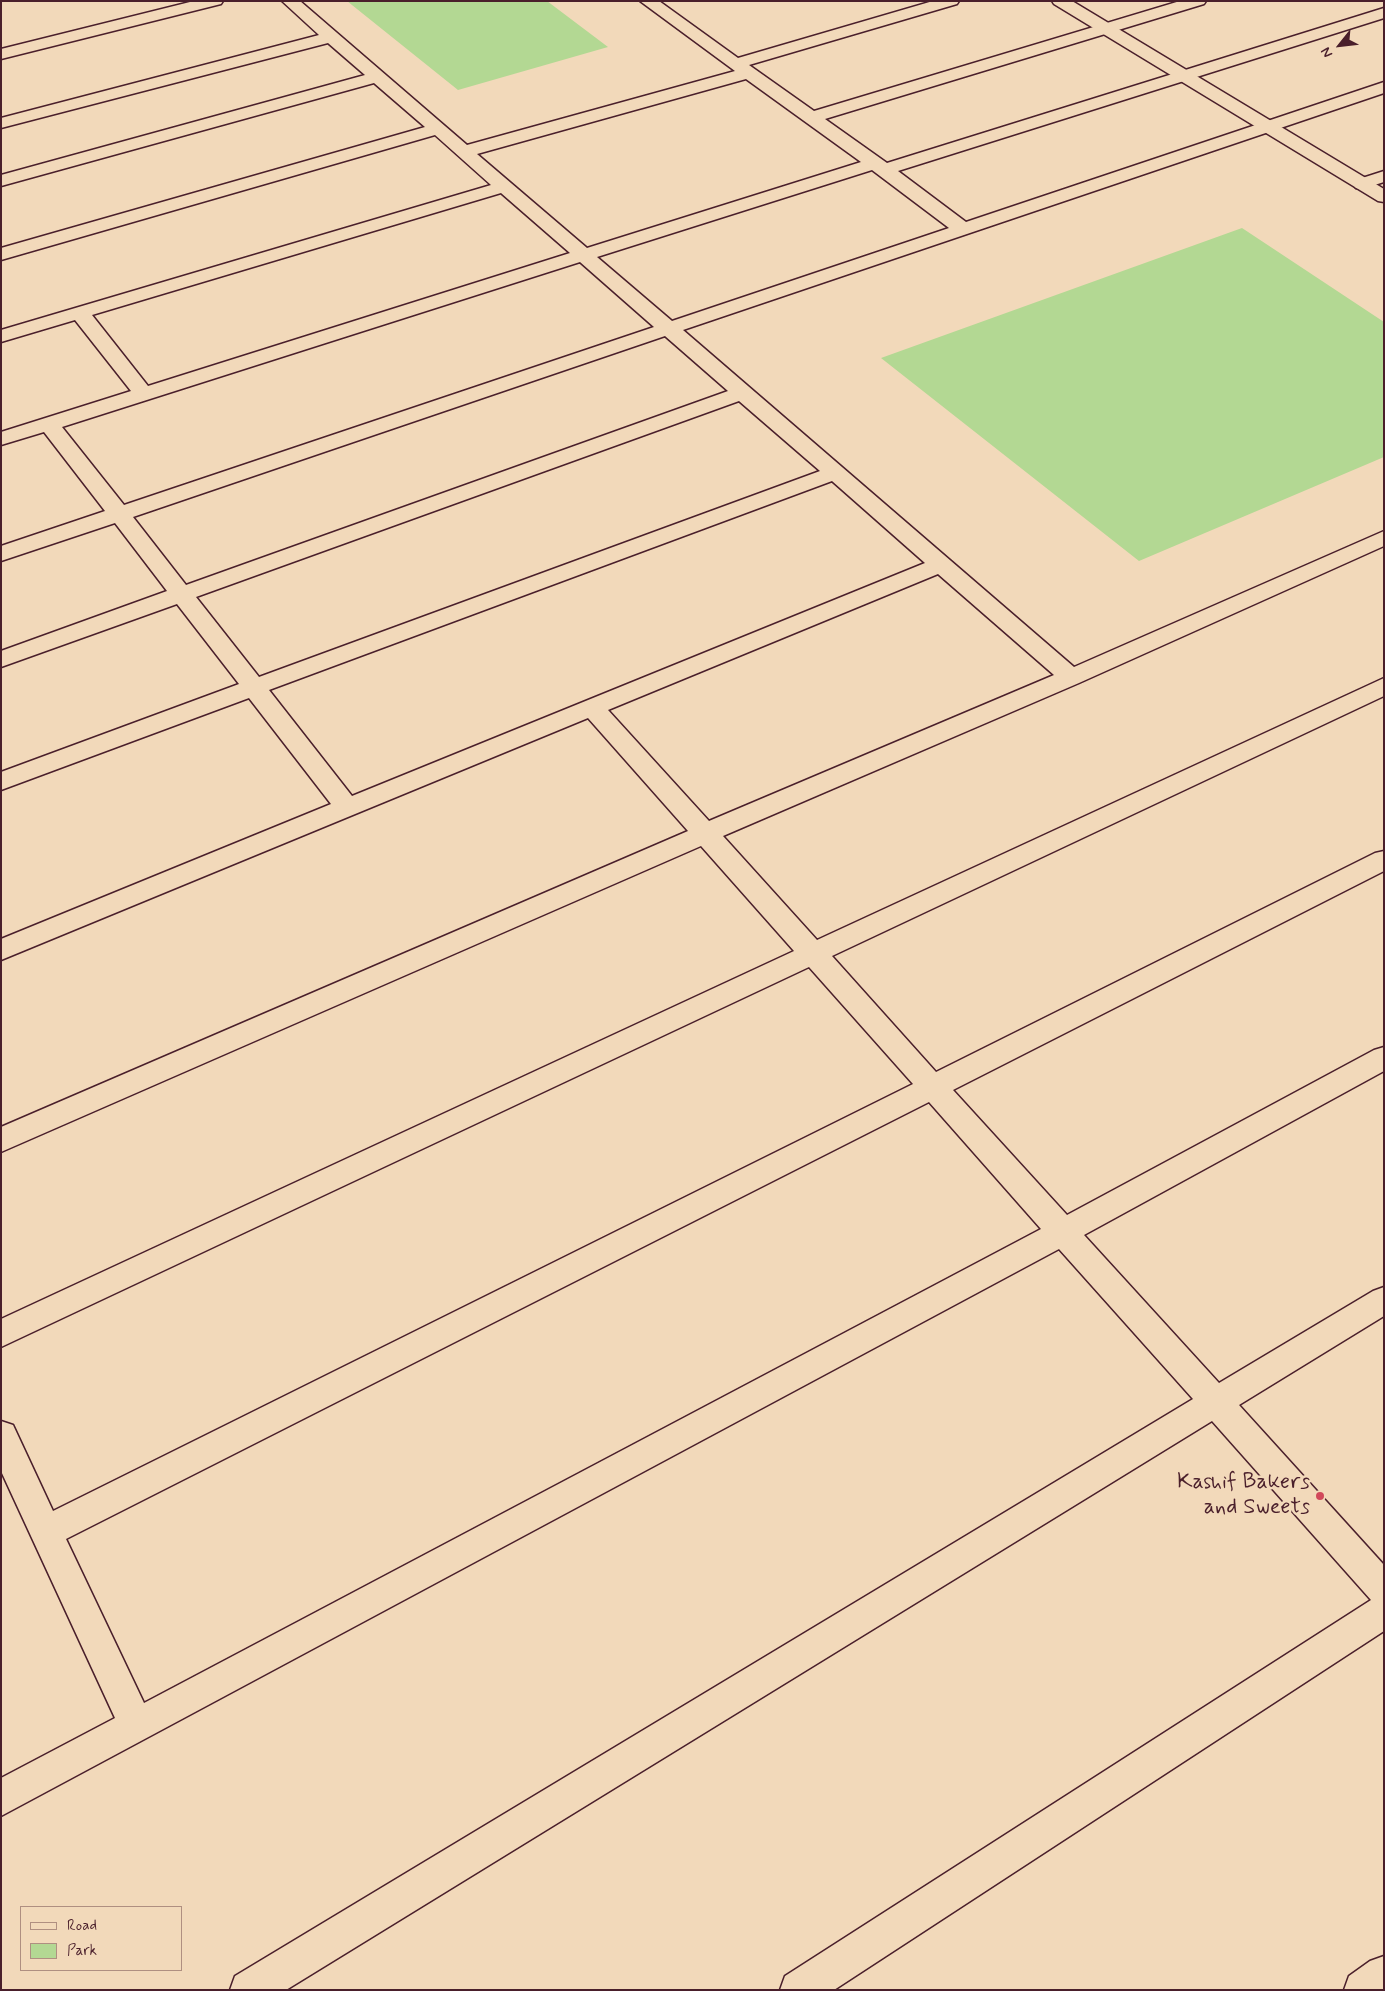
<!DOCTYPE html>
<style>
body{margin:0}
#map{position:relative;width:1385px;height:1991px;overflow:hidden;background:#f2d9ba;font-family:Mynerve,sans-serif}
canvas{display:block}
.frame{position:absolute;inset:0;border:2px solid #4a1f2b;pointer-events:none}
.legend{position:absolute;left:20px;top:1906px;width:162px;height:65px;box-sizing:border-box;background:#f2d9ba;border:1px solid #af8f81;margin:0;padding:6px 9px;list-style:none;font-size:15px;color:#4a1f2b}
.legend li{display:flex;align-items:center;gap:10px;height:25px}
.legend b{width:25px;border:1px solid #af8f81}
.north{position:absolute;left:1315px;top:20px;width:50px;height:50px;-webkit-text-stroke:4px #f2d9ba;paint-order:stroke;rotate:241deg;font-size:14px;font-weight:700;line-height:20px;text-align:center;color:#4a1f2b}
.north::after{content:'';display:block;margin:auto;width:18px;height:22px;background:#4a1f2b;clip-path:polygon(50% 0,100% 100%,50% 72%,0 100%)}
</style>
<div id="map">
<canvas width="1385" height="1991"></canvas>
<div class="frame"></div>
<ul class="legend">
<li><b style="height:6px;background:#f2d9ba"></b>Road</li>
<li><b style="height:14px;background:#b3d893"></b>Park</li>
</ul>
<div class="north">N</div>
</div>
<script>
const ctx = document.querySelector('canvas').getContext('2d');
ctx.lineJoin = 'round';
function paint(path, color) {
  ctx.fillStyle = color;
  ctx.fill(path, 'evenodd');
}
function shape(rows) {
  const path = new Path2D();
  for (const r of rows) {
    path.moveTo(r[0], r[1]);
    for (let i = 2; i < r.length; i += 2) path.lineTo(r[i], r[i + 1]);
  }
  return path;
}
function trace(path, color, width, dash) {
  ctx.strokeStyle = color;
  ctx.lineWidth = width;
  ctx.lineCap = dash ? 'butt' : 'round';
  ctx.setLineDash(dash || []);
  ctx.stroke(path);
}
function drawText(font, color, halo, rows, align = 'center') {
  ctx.font = font + ' Mynerve,sans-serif';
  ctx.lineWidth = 5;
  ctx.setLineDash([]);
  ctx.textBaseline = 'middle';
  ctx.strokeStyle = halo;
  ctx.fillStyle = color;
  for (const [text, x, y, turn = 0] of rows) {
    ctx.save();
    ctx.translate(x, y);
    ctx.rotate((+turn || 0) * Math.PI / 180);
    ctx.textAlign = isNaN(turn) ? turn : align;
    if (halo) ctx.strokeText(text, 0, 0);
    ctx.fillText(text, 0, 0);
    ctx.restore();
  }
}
const green = shape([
 [347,1,547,1,608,47,458,90],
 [1242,228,1384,322,1384,457,1139,561,881,358]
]);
const minor = shape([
 [282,1,300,1,467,145,735,71,640,1,659,1,738,58,933,1,959,1,957,4,749,65,814,111,1180,1,1206,1,1204,4,825,119,887,163,1384,8,1384,18,898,171,966,222,1384,82,1384,93,683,330,1074,667,1384,531,1384,546,1079,683,723,836,817,940,1384,678,1384,696,832,956,936,1072,1375,853,1384,851,1384,871,953,1090,1067,1215,1374,1050,1384,1047,1384,1071,1084,1235,1219,1383,1373,1291,1384,1287,1384,1316,1239,1405,1384,1565,1384,1631,834,1990,780,1990,785,1976,1371,1600,1212,1421,286,1990,230,1990,235,1976,1193,1399,1059,1249,1,1816,1,1778,115,1718,1,1471,1,1421,13,1425,53,1511,913,1084,809,967,1,1347,1,1319,794,951,701,846,1,1152,1,1127,688,831,588,718,1,960,1,939,331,804,249,698,1,790,1,772,239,684,177,604,1,667,1,651,167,591,115,523,1,561,1,546,105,511,44,432,1,445,1,432,131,391,75,320,1,342,1,330,491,185,435,135,1,260,1,248,425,127,374,83,1,186,1,175,365,75,328,43,1,128,1,118,319,35,282,1],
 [746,79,861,162,587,248,477,154,746,79],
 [872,170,949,228,672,321,597,257,872,170],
 [501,193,570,253,148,386,92,315,501,193],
 [580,262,654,327,124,505,62,427,580,262],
 [665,336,728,391,186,585,133,517,665,336],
 [739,401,820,471,259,677,196,597,739,401],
 [832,481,925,563,352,796,269,690,832,481],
 [938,574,1054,675,709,821,608,710,938,574],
 [929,1102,1041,1229,144,1703,66,1539,929,1102],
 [1384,171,1384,182,1362,189,1356,188,1353,184,1356,180,1384,171],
 [1384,1956,1384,1990,1344,1990,1349,1976,1370,1961,1384,1956]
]);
const tertiary = shape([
 [194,1,223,1,221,4,1,59,1,49,194,1],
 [1052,1,1072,1,1384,189,1384,202,1378,201,1054,4,1052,1]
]);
const markers = [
 [1320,1496,5,"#d1495b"]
];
const nearPoinames = [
 ["Kashif Bakers",1310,1483],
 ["and Sweets",1310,1508]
];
paint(green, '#b3d893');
trace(minor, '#4a1f2b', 3);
trace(tertiary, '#4a1f2b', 3);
paint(minor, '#f2d9ba');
paint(tertiary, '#f2d9ba');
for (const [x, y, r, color] of markers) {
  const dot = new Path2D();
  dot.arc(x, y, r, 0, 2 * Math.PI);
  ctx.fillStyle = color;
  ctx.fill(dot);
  trace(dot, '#f2d9ba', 2);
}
drawText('22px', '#4a1f2b', '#f2d9ba', nearPoinames, 'right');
</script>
